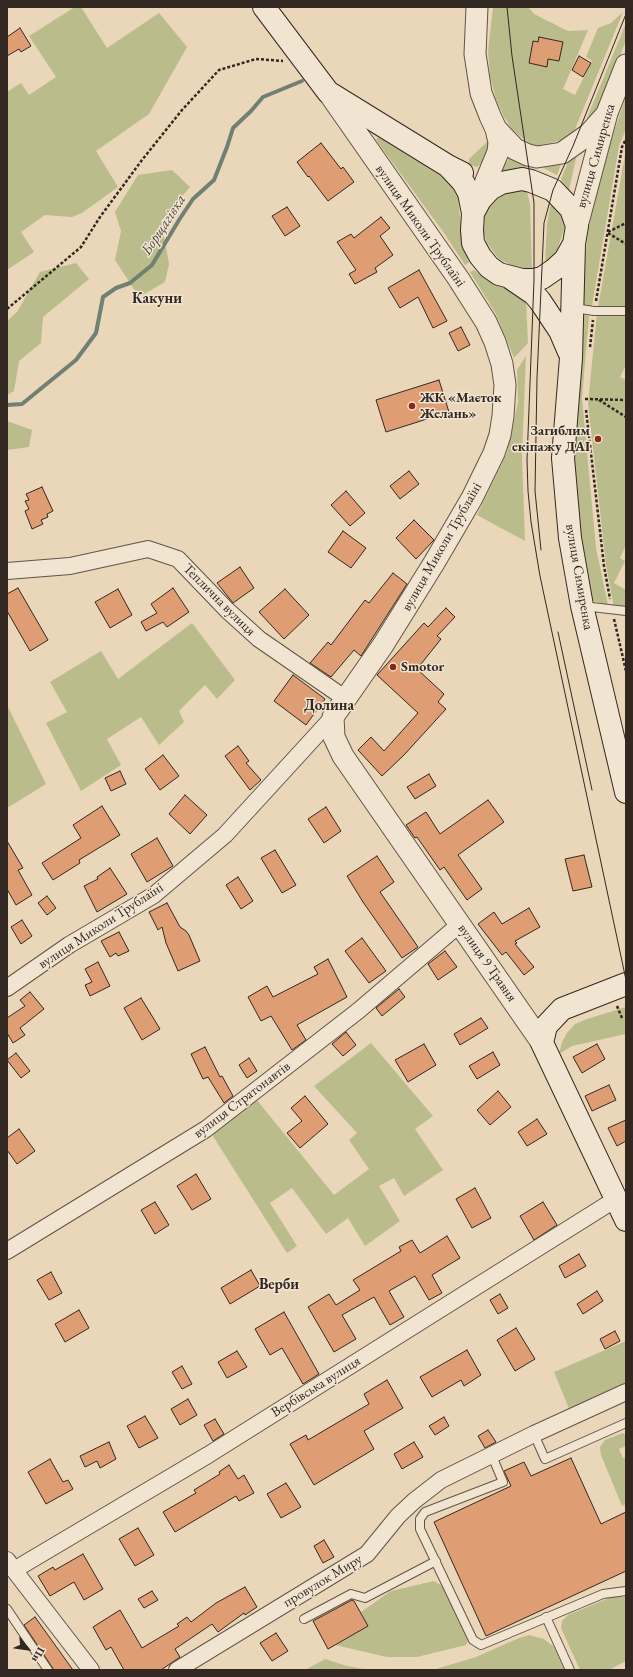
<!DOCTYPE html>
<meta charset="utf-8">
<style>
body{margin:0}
#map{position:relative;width:633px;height:1677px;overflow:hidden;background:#ead6b8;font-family:"EB Garamond",serif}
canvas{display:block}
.frame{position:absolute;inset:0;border:8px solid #332821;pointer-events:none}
.north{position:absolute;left:8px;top:1629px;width:40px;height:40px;-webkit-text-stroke:3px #f1e4d1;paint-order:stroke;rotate:119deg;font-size:11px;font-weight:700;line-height:16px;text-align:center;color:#332821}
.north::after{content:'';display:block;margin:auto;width:14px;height:18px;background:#332821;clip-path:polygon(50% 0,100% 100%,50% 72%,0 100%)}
</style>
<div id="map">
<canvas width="633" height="1677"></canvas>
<div class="frame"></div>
<div class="north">Пн</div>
</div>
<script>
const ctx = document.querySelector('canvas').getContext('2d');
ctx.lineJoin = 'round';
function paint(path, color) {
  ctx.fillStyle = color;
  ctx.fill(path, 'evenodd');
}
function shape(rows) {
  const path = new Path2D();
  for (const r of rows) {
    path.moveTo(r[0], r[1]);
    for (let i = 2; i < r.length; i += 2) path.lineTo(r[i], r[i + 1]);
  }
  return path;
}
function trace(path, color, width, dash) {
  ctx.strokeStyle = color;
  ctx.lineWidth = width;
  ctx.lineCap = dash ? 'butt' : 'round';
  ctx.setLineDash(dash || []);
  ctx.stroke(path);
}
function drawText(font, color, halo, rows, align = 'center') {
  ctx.font = font + ' "EB Garamond",serif';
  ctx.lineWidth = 3;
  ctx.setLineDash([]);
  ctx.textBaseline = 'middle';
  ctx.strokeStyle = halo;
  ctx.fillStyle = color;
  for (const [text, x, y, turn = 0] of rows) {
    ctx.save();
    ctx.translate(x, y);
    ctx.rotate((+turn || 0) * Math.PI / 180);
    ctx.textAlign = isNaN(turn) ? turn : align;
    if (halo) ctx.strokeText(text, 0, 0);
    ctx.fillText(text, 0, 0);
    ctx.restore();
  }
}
const green = shape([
 [75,7,81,7,107,48,159,13,187,47,149,114,96,151,118,187,82,213,72,217,45,215,21,232,34,252,7,270,7,92,21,83,29,95,56,77,29,36],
 [493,7,528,7,534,14,568,31,588,30,563,89,575,95,592,61,586,57,598,28,611,23,623,12,573,134,566,139,541,145,533,145,521,137,512,129,504,117,496,99,490,76,488,51],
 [626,23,626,40,606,93,592,119,585,123],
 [626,97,626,129,619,146,592,306,579,303,592,206,602,166],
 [378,137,441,176,451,185,458,198,463,247,469,262,465,265,444,233,376,140],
 [489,140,490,148,483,162,477,167,469,165,469,159],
 [626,149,626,307,598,307,625,155],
 [577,154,569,190,561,179,570,157],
 [509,158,524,162,526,168,500,173],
 [563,159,557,175,542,167],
 [172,170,190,187,161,221,169,264,165,282,139,297,115,260,121,231,115,212,138,175],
 [521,190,527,192,530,204,532,269,515,267,499,259,487,243,484,233,485,212,494,200,501,195],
 [553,203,564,218,564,229,558,248,553,256,545,263,547,224,550,207],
 [76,263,89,279,43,317,41,343,19,361,14,391,7,395,7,321,17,312,40,272],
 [474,270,481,276,513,290,526,300,528,343,514,358,496,314,470,272],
 [597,313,626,315,626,365,620,377,626,380,626,545,620,558,625,561,614,583,626,590,626,607,614,607,606,565,588,403],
 [578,314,589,316,582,398,596,548,608,605,587,599,570,465],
 [526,356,522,455,525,541,477,515,507,453,518,402,517,370],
 [7,421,32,430,29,447,7,450],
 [192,623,235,680,217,699,205,685,179,711,184,722,159,745,141,717,107,739,121,765,81,791,46,723,67,712,50,682,101,651,118,679],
 [7,705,46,784,7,808],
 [626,1007,626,1034,572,1046,559,1054,562,1042,567,1033,575,1024,587,1019],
 [371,1043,433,1116,415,1129,443,1170,404,1196,394,1178,379,1186,400,1221,365,1246,348,1218,326,1234,292,1188,270,1203,297,1246,287,1253,211,1133,256,1099,334,1195,369,1169,349,1140,357,1133,314,1086],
 [626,1341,626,1387,570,1411,554,1372],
 [623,1433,626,1435,626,1446,619,1449,623,1458,626,1457,626,1504,622,1506,601,1455,600,1447,605,1440],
 [434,1581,442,1586,447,1593,469,1639,466,1645,417,1657,387,1657,335,1645,368,1626,361,1612,391,1591],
 [614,1596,626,1597,626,1661,609,1670,580,1670,561,1628,562,1621,568,1615],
 [529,1635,544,1639,554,1647,565,1670,422,1670,436,1669,476,1657,519,1638],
 [325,1659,347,1666,370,1670,305,1670]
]);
const stream = shape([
 [7,405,22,404,76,360,96,333,103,297,116,288,130,283,152,265,179,220,193,199,214,180,227,147,233,128,251,111,263,97,302,81]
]);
const building = shape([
 [20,28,31,46,21,52,19,49,7,56,7,37,20,28],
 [539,37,563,42,559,61,548,59,547,67,529,63,533,41,538,42,539,37],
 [579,56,591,63,583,77,572,70,579,56],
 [321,143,341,169,343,167,354,182,328,201,309,176,308,177,297,162,321,143],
 [287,207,300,226,285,236,272,216,287,207],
 [381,217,390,228,380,236,393,255,375,268,377,272,355,284,349,274,356,270,337,242,351,234,354,238,381,217],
 [419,270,447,321,433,328,418,297,400,308,388,288,419,270],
 [461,327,470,345,458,351,449,333,461,327],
 [439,380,449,412,386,432,376,400,439,380],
 [409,471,419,484,400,499,390,486,409,471],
 [42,487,53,511,47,514,48,517,41,520,43,524,32,529,25,511,29,509,25,501,29,500,26,494,42,487],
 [346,491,365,513,350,526,331,505,346,491],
 [414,520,434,540,416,559,396,538,414,520],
 [343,531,366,548,351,568,328,552,343,531],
 [240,567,254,588,233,603,217,583,240,567],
 [393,573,407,584,361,656,354,650,331,677,310,663,328,642,331,645,365,600,369,603,393,573],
 [18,588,48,640,30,651,7,611,7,594,18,588],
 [173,588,189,612,167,627,163,622,146,631,141,622,157,613,151,604,173,588],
 [118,589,132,615,110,628,95,602,118,589],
 [285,589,309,615,284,639,259,612,285,589],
 [446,608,455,617,437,636,441,639,417,669,444,694,438,702,446,709,404,755,382,776,358,750,371,737,384,751,418,713,377,675,424,623,428,627,446,608],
 [293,675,325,699,306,725,274,701,293,675],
 [238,746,249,761,246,763,261,780,250,790,225,756,238,746],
 [163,755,179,776,160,790,145,769,163,755],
 [120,771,126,784,111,791,105,778,120,771],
 [429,774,436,786,415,799,407,787,429,774],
 [185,795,207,815,190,834,169,814,185,795],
 [488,800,504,822,458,855,482,889,467,900,444,867,440,870,417,837,415,838,406,825,426,812,440,834,488,800],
 [102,806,120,835,79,860,80,863,53,880,42,863,81,838,73,825,102,806],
 [326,807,341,831,324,843,308,819,326,807],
 [157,838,173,866,147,882,131,854,157,838],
 [7,841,23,868,18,870,32,895,16,905,7,889,7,841],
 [275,850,296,885,282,893,261,858,275,850],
 [584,855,592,887,573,891,565,859,584,855],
 [377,856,394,882,380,892,418,947,402,958,363,902,347,876,377,856],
 [110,868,127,894,97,912,84,886,98,879,97,877,110,868],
 [238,877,253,901,241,909,226,885,238,877],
 [47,896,56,908,47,915,38,903,47,896],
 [167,903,180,927,186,931,189,935,200,961,178,971,166,943,162,927,158,930,149,912,167,903],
 [529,908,540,927,515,941,517,943,515,944,534,967,524,975,506,952,502,955,478,924,494,912,502,924,529,908],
 [22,920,32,936,21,944,11,927,22,920],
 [119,932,129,951,118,956,116,953,110,957,101,941,119,932],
 [362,938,386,971,369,983,345,951,362,938],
 [445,951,457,967,438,980,428,964,445,951],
 [328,959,347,997,297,1025,306,1040,292,1050,271,1016,261,1021,248,997,267,986,273,997,318,974,314,967,328,959],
 [98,962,110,986,90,996,85,985,92,982,85,969,98,962],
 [399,989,405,997,382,1016,376,1008,399,989],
 [30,992,44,1009,20,1028,25,1035,13,1043,7,1033,7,1018,25,1006,20,1000,30,992],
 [141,998,160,1029,142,1040,124,1008,141,998],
 [481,1018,488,1028,460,1045,454,1034,481,1018],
 [346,1032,356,1045,343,1056,332,1044,346,1032],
 [424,1044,436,1065,408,1082,395,1060,424,1044],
 [597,1044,605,1059,582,1073,573,1057,597,1044],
 [205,1047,220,1077,222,1076,233,1096,224,1103,208,1077,203,1079,191,1054,205,1047],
 [493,1052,500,1065,477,1079,469,1066,493,1052],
 [16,1053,30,1071,21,1078,7,1060,16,1053],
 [249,1058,257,1071,247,1078,239,1065,249,1058],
 [609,1085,616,1100,592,1111,585,1096,609,1085],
 [498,1091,511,1107,490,1125,477,1110,498,1091],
 [305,1096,328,1124,300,1148,287,1133,302,1121,291,1108,305,1096],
 [537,1119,547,1134,527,1146,518,1132,537,1119],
 [626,1120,626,1141,617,1146,608,1128,626,1120],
 [19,1129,35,1151,17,1164,7,1150,7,1138,19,1129],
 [196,1174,211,1199,192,1210,177,1186,196,1174],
 [475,1188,491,1218,472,1228,456,1199,475,1188],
 [155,1202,169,1225,155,1234,141,1210,155,1202],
 [543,1202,557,1225,534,1240,520,1216,543,1202],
 [447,1236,460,1258,432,1275,442,1293,429,1300,415,1276,389,1291,404,1317,390,1325,374,1297,342,1315,356,1339,334,1352,308,1307,329,1294,336,1305,360,1290,353,1280,401,1251,399,1247,412,1240,420,1253,447,1236],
 [579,1254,586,1266,565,1278,559,1266,579,1254],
 [251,1270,260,1286,230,1304,221,1288,251,1270],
 [51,1272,62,1293,49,1300,37,1280,51,1272],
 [597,1291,603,1301,583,1314,577,1304,597,1291],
 [500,1294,508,1308,498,1314,490,1300,500,1294],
 [79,1310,89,1328,65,1342,55,1324,79,1310],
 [284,1312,319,1374,303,1384,282,1348,270,1355,255,1329,284,1312],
 [516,1328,535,1359,515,1371,497,1340,516,1328],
 [615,1331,620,1341,605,1349,600,1339,615,1331],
 [467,1350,481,1375,464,1386,461,1380,432,1397,420,1377,467,1350],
 [237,1351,247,1367,227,1378,218,1362,237,1351],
 [182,1366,192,1384,182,1389,172,1372,182,1366],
 [387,1380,403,1408,364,1431,374,1449,314,1485,290,1444,306,1435,308,1440,369,1404,364,1394,387,1380],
 [188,1399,197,1415,180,1425,171,1409,188,1399],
 [145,1416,158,1438,139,1448,127,1426,145,1416],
 [444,1417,449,1426,435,1435,429,1426,444,1417],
 [215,1419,224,1434,213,1441,204,1425,215,1419],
 [488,1430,496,1442,485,1448,478,1436,488,1430],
 [109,1442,116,1459,100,1468,97,1461,85,1467,80,1456,109,1442],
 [414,1442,423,1457,402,1469,394,1454,414,1442],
 [571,1458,601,1524,626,1512,626,1571,486,1636,434,1522,511,1486,504,1471,524,1462,531,1476,571,1458],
 [50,1459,63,1482,68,1480,73,1489,46,1504,28,1472,50,1459],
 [229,1465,238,1479,244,1475,254,1493,239,1501,236,1496,175,1532,163,1512,196,1493,194,1490,220,1474,219,1472,229,1465],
 [286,1483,301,1507,281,1518,267,1494,286,1483],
 [138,1528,154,1555,135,1566,119,1539,138,1528],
 [324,1540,334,1557,323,1563,314,1546,324,1540],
 [83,1554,103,1589,84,1600,74,1582,50,1596,38,1576,53,1567,55,1570,83,1554],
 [245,1587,257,1607,245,1615,244,1613,218,1632,212,1624,175,1649,180,1657,161,1670,124,1670,111,1647,106,1650,93,1627,120,1610,142,1648,179,1626,177,1624,187,1617,191,1622,216,1603,245,1587],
 [152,1591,158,1600,144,1608,138,1599,152,1591],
 [352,1600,354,1601,368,1626,328,1649,313,1621,352,1600],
 [35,1617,73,1670,54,1670,24,1625,35,1617],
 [276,1633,288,1651,272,1661,260,1643,276,1633]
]);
const path = shape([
 [608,232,626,223],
 [608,233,626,244],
 [596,301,622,147,626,139],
 [7,309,81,247,100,217,142,160,182,110,219,70,256,59,283,61],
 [590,347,593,320],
 [585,399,626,400],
 [599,400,626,417],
 [586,410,604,566,610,599],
 [614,619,626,671],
 [617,1006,622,1018]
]);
const service = shape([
 [574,308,594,311,626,311],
 [583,606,626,611],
 [534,1434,545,1459,626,1423],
 [492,1456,503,1482,425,1512,420,1519,420,1529,473,1640,481,1645,603,1594,626,1591],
 [7,1609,48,1670],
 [546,1617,570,1670],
 [304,1619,351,1594,365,1598,436,1561]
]);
const minor = shape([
 [7,571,70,566,148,549,178,559,227,610,259,639,346,699],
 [7,988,69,945,154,895,225,835,333,717],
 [7,1251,206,1129,358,1011,460,924],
 [7,1560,14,1570,91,1670],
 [14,1570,208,1455,616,1199],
 [177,1670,367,1554,398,1516,414,1501,441,1480,534,1434,626,1392]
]);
const tertiary = shape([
 [477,7,475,54,481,93,490,116,496,129,499,142,498,152,486,181,480,200],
 [328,92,458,278,486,322,495,342,502,364,505,385,503,416,500,435,494,453,472,498,434,563,383,645,333,717,334,737,343,756,542,1043],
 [496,129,515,149,528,155,537,157,562,153,589,134,605,116],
 [577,226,607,113,626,65]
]);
const secondary = shape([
 [264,7,328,92,448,166,462,173],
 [448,166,463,182,469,193,473,213,472,230,473,243,480,256,489,267,499,274,522,280,534,280,542,278,555,269,565,260,574,244,577,226,571,209,553,190,531,181,522,179,501,183,490,189,480,200,473,213],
 [574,244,571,358,563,458,570,538,582,606,626,792],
 [512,279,534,294,540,301,560,331,569,352],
 [626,984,562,1009,546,1026,542,1043,626,1220]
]);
const tram = shape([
 [507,7,512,56,534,203,534,280,527,460,528,491,531,522,540,576,626,980],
 [541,550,535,491,537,378,544,223,553,190,573,146,626,14],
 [558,632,592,790]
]);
const markers = [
 [412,406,4,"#8f2418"],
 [598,439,4,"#8f2418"],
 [393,667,4,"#8f2418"]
];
const streetNames = [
 ["вулиця Симиренка",596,156,-74],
 ["вулиця Миколи Трублаїні",420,226,55],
 ["вулиця Миколи Трублаїні",442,547,-60],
 ["вулиця Симиренка",579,577,80],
 ["Теплична вулиця",219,600,45],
 ["вулиця Миколи Трублаїні",101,926,-33],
 ["вулиця 9 Травня",487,963,55],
 ["вулиця Стратонавтів",242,1100,-37],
 ["Вербівська вулиця",316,1387,-32],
 ["провулок Миру",323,1581,-31]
];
const poiNames = [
 ["ЖК «Маєток",420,398],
 ["Желань»",420,414],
 ["Загиблим",590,431,"right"],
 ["екіпажу ДАІ",590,447,"right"],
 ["Smotor",401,667]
];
const waterNames = [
 ["Борщагівка",164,225,-57]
];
const neighbourhoodNames = [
 ["Какуни",157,299],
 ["Долина",329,706],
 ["Верби",279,1285]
];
paint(green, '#bbbc8b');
trace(stream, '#708073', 4);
paint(building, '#df9d74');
trace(building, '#332821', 1);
trace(service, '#615447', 10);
trace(minor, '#615447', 18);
trace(tertiary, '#615447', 23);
trace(secondary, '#332821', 24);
trace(path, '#332821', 2.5, [3, 2]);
trace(service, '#f1e4d1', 8);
trace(minor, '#f1e4d1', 16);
trace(tertiary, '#f1e4d1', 21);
trace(secondary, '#f1e4d1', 22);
trace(tram, '#332821', 1);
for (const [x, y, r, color] of markers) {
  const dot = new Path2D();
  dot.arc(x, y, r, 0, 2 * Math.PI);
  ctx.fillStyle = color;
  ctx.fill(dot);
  trace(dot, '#f1e4d1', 1.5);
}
drawText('14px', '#332821', '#f1e4d1', streetNames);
drawText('bold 14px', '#332821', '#f1e4d1', poiNames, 'left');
drawText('italic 15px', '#4c4c43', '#f1e4d1', waterNames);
drawText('bold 15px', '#332821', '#f1e4d1', neighbourhoodNames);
</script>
